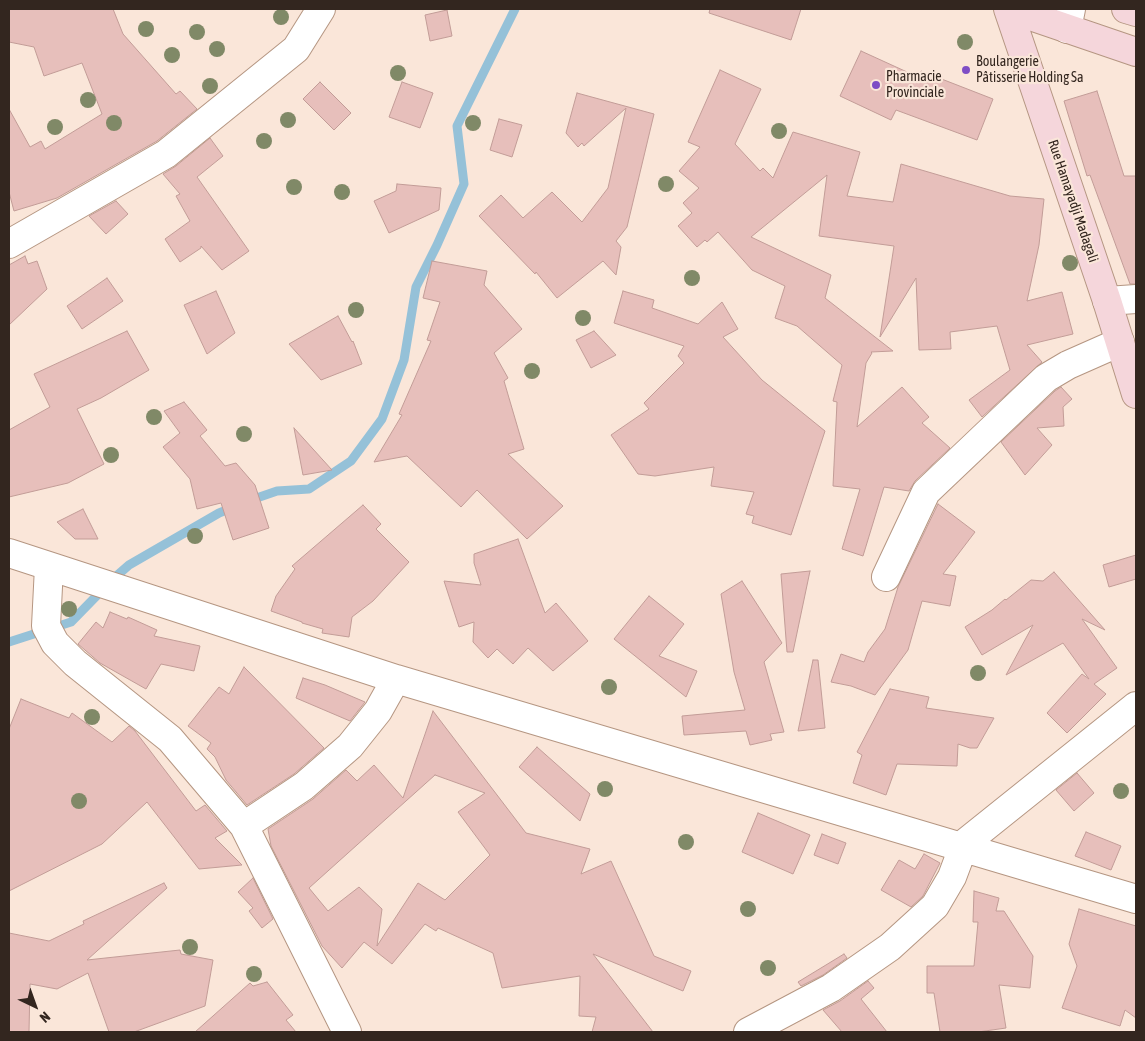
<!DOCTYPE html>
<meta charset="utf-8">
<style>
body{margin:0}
#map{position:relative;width:1145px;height:1041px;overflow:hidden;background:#fae6d9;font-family:"Asap Condensed",sans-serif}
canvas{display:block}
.frame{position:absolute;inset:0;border:10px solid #33261f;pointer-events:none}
.north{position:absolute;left:10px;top:981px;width:50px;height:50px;-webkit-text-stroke:4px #fae6d9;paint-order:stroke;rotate:138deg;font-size:14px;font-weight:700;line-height:20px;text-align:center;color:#33261f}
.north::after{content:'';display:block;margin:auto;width:18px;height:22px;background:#33261f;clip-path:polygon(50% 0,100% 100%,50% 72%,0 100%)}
</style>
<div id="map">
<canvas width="1145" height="1041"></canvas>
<div class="frame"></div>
<div class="north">N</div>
</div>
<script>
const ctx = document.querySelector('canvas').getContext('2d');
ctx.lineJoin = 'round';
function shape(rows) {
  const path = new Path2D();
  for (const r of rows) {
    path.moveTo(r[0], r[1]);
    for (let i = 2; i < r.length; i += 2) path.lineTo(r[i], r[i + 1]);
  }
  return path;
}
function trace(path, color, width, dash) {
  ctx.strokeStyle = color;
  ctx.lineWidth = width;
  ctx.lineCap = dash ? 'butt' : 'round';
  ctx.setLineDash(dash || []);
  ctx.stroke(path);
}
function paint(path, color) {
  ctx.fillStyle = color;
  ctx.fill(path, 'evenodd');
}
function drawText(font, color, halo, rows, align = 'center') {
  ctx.font = font + ' "Asap Condensed",sans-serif';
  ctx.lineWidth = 4.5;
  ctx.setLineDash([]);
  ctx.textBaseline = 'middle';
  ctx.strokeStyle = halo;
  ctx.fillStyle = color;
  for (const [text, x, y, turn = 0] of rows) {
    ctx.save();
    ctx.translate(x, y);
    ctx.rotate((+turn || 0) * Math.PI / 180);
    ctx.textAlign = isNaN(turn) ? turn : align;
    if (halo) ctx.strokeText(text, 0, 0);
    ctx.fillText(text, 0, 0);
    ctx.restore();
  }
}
const stream = shape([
 [248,501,277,491,309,489,351,461,382,419,404,360,416,287,437,245,464,184,457,126,515,9],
 [9,642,71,622,113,579,129,565,219,513,234,507]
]);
const building = shape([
 [9,9,113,9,123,34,176,94,180,91,197,109,157,141,57,198,14,211,9,192,9,109,30,147,41,141,45,149,102,114,82,63,44,76,34,47,9,42,9,9],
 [710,9,801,9,791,40,709,13,710,9],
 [447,10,452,36,430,41,425,15,447,10],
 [861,51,918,77,921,71,993,99,977,140,896,110,891,120,840,96,861,51],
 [720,70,761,89,735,144,760,171,763,168,773,178,793,132,860,152,847,196,893,202,901,164,1010,196,1044,199,1039,245,1027,301,1062,292,1073,334,1027,345,1042,362,982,417,969,400,1010,370,997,326,950,332,951,349,919,350,916,278,880,337,894,246,819,236,827,175,751,237,831,275,825,298,893,351,871,352,872,353,866,363,857,427,902,387,929,417,922,423,950,448,915,481,909,491,884,487,863,556,842,549,860,489,833,486,837,402,833,401,842,365,797,326,775,318,785,286,752,270,718,232,707,242,705,240,697,247,678,226,692,213,683,203,699,188,679,171,700,147,688,142,720,70],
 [320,82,351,113,334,130,303,99,320,82],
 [402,82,433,93,420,128,389,117,402,82],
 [1097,91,1124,176,1136,176,1136,284,1130,284,1090,175,1087,176,1064,101,1097,91],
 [577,93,654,114,627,227,616,241,621,247,616,275,603,261,557,298,536,272,535,274,479,216,501,195,523,218,552,192,582,222,608,188,626,108,584,146,582,143,578,147,566,133,577,93],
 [499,119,522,125,512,157,490,150,499,119],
 [210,138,223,156,197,177,249,251,222,270,201,246,201,248,180,262,165,239,190,221,176,196,180,194,163,174,176,166,210,138],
 [397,184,441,188,439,210,389,233,374,201,396,191,397,184],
 [116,201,128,214,106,234,89,216,116,201],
 [25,256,28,264,37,261,47,289,9,325,9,265,25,256],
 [432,261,487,271,484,285,522,329,494,353,508,378,504,381,524,449,508,454,563,506,527,539,477,490,461,507,407,456,374,462,402,415,399,414,431,341,427,340,440,302,423,298,432,261],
 [107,278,123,301,82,329,67,306,107,278],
 [216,291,235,333,207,354,184,305,216,291],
 [623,291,654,300,652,308,698,324,722,302,738,329,723,337,762,380,825,431,791,535,752,523,754,516,746,514,754,492,711,486,714,467,655,476,638,474,611,435,649,409,644,403,684,363,678,356,684,346,614,323,623,291],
 [338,316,352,342,353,341,362,364,321,380,289,344,338,316],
 [127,331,149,370,101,398,77,409,104,464,68,483,9,497,9,430,50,407,34,374,127,331],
 [594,331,616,355,591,368,576,340,594,331],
 [1061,387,1072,399,1063,407,1064,426,1037,428,1052,445,1025,475,1001,442,1055,391,1061,387],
 [184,402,207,430,200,436,225,466,236,463,255,485,269,528,233,540,221,503,197,509,190,479,163,447,180,433,164,411,184,402],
 [294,428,332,470,303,475,294,428],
 [938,504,975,532,943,574,956,576,950,606,922,601,908,650,875,695,851,686,831,682,841,654,864,662,868,652,885,629,898,587,938,504],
 [363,505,381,524,376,529,409,562,373,601,352,617,349,637,322,633,323,629,302,623,302,622,271,611,276,596,295,569,292,566,363,505],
 [83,509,98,539,75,539,57,522,83,509],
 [518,539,545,613,556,603,588,641,553,671,528,648,513,664,497,649,488,658,473,642,474,622,459,627,444,581,481,585,474,563,474,554,518,539],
 [1136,555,1136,579,1109,587,1103,565,1136,555],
 [810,571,793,652,787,652,781,574,810,571],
 [1054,572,1105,630,1082,619,1117,668,1094,684,1106,694,1067,733,1047,713,1082,674,1089,679,1063,643,1006,675,1033,625,982,655,965,627,992,610,1005,599,1006,600,1031,580,1043,581,1054,572],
 [742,581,782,643,764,662,784,732,770,734,772,740,750,745,746,731,684,735,682,716,745,710,734,672,721,594,742,581],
 [649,596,684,624,659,656,697,671,686,697,614,639,649,596],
 [110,612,127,619,128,617,157,630,154,636,200,646,194,671,161,664,146,689,100,663,78,644,96,622,103,628,110,612],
 [813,660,818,660,825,728,798,731,813,660],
 [244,667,324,748,294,774,247,805,226,780,215,757,207,749,211,743,188,726,219,687,229,694,244,667],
 [303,678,325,685,365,702,350,721,296,698,303,678],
 [890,689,929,697,926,708,994,718,977,748,970,748,958,744,957,766,897,764,886,795,853,783,862,755,857,752,890,689],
 [21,699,69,718,72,713,112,742,129,726,135,731,196,811,205,805,227,831,215,838,242,865,199,869,147,802,102,844,9,891,9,729,21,699],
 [433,711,526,833,590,849,581,874,611,861,654,956,691,971,683,991,593,954,653,1032,592,1032,596,1017,579,1016,580,976,502,988,493,953,438,928,436,931,425,924,392,964,364,942,342,968,322,946,271,846,268,829,313,799,346,770,357,781,374,765,403,798,433,711],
 [435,775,485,793,458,812,490,855,445,900,418,883,377,946,382,909,359,887,328,911,309,888,435,775],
 [537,747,590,794,580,821,519,767,537,747],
 [1077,773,1094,793,1074,811,1056,790,1077,773],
 [758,813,810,835,793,874,742,852,758,813],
 [1086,832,1121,846,1111,870,1075,856,1086,832],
 [822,834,846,843,838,864,814,855,822,834],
 [924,854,940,863,923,896,911,907,881,890,899,860,915,869,924,854],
 [253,878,273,919,262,928,249,911,253,908,238,892,253,878],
 [164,883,167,888,87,960,180,950,181,954,213,960,205,1006,134,1032,109,1032,88,973,57,989,30,984,29,1032,9,1032,9,933,49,941,84,924,83,921,164,883],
 [974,891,999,898,996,911,1004,911,1033,956,1030,988,999,985,1006,1028,978,1032,940,1032,934,993,927,993,927,966,974,966,978,922,973,922,974,891],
 [1079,909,1136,926,1136,1018,1125,1010,1120,1026,1062,1008,1077,966,1069,944,1079,909],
 [844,954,847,958,823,975,801,986,798,982,844,954],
 [868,981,874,988,861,999,887,1032,842,1032,823,1010,840,1001,868,981],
 [267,982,293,1015,286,1020,296,1032,195,1032,250,983,253,986,267,982]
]);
const street = shape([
 [1067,29,1071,9],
 [9,244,166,154,296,49,321,9],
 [1107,301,1136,299],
 [9,553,396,679,1136,899],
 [49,567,46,626,55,643,75,663,170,739,244,826,347,1032],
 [886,577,926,492,1046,378,1068,365,1120,342],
 [244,826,304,786,350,746,378,711,396,679],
 [748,1032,831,988,890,947,935,906,952,877,958,861,960,847,1136,706]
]);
const secondary = shape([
 [1008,9,1107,301,1136,394],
 [1010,9,1136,52],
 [1126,9,1136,12]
]);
const trees = [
 [281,17],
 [146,29],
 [197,32],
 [965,42],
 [217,49],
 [172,55],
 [398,73],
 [210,86],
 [88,100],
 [288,120],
 [114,123],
 [473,123],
 [55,127],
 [779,131],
 [264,141],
 [666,184],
 [294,187],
 [342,192],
 [1070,263],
 [692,278],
 [356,310],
 [583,318],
 [532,371],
 [154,417],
 [244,434],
 [111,455],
 [195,536],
 [69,609],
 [978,673],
 [609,687],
 [92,717],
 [605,789],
 [1121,791],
 [79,801],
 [686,842],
 [748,909],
 [190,947],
 [768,968],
 [254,974]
];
const markers = [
 [966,70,5,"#7e4dc5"],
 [876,85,5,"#7e4dc5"]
];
const poiNames = [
 ["Boulangerie",976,62],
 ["Pâtisserie Holding Sa",976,78],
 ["Pharmacie",886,77],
 ["Provinciale",886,93]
];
const streetNames = [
 ["Rue Hamayadji Madagali",1073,201,71]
];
trace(stream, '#95c1d8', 9);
paint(building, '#e7bfbb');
trace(building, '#c29c97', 1);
trace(street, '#b59682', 30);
trace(secondary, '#b59682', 30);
trace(street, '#fff', 28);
trace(secondary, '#f5d6db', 28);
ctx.fillStyle = '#808967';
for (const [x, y] of trees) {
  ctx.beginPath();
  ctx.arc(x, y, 8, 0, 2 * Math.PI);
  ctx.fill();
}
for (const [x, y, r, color] of markers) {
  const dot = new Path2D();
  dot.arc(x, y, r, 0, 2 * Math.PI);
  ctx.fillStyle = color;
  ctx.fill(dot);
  trace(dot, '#fae6d9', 2);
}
drawText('14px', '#33261f', '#fae6d9', poiNames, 'left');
drawText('14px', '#33261f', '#fae6d9', streetNames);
</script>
